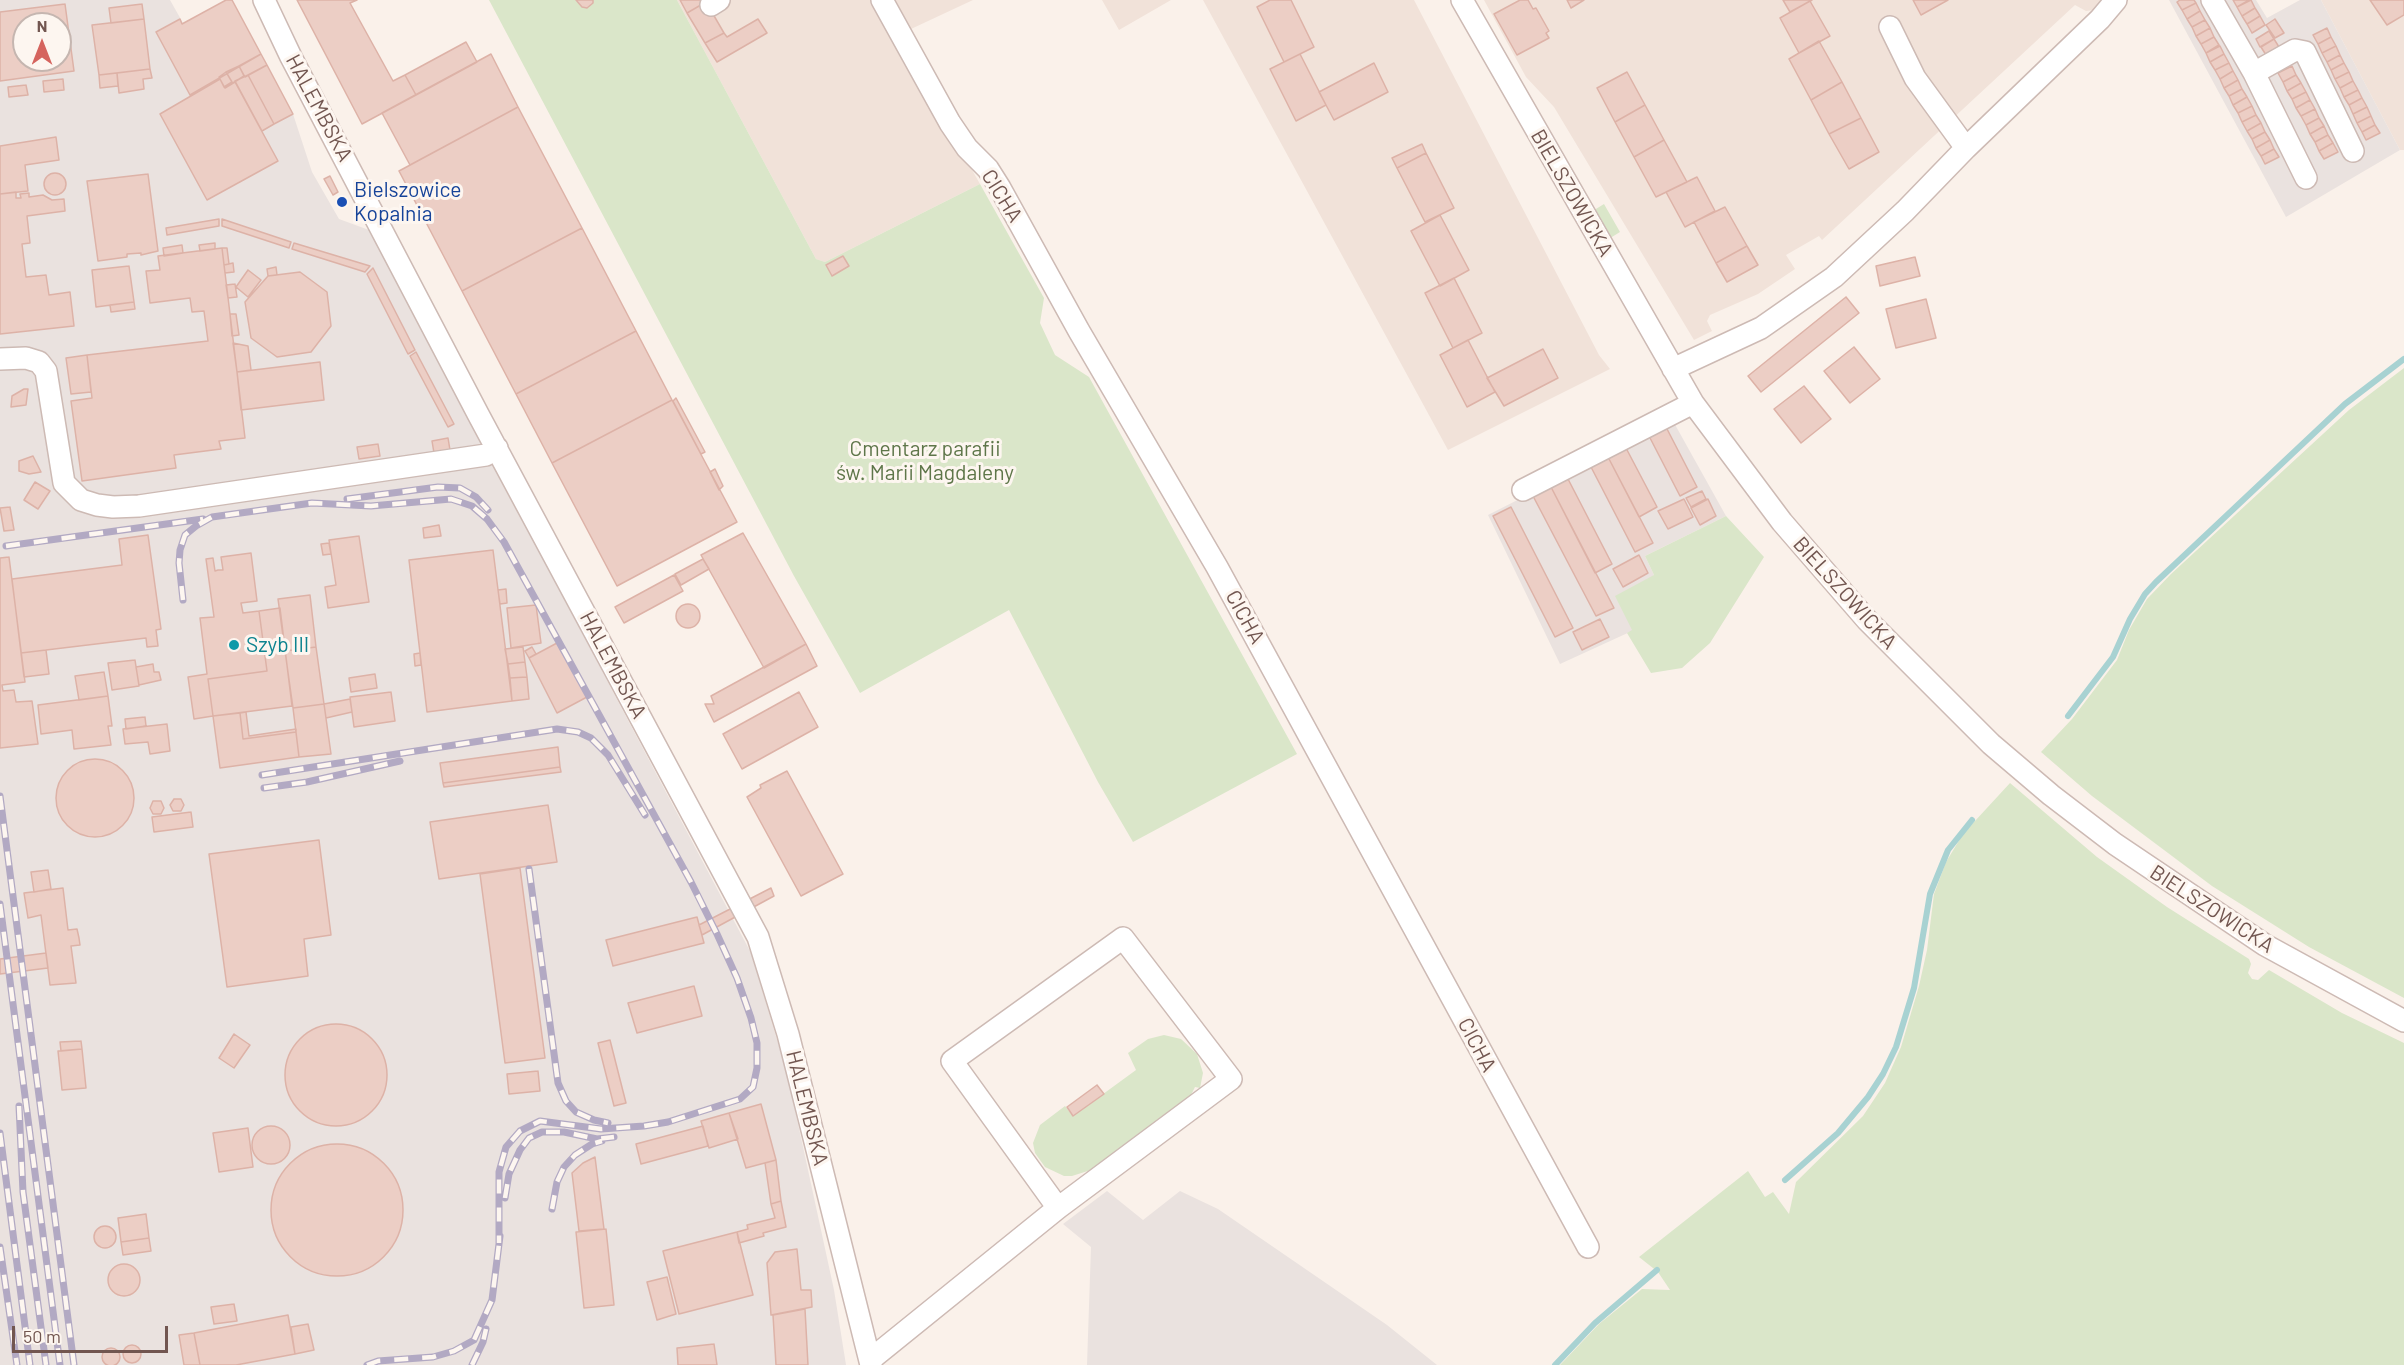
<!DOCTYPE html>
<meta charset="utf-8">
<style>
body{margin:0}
#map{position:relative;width:2404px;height:1365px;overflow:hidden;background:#faf1ea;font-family:Barlow,sans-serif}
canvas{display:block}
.north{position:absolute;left:12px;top:12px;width:60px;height:60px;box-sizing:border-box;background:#fdf6f0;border:2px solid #c5b6b0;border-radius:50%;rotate:0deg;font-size:16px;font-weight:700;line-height:24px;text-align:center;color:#725650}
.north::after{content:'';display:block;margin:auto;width:21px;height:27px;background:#d5645e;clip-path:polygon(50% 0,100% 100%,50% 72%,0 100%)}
.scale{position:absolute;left:12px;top:1326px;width:156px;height:27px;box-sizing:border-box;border:3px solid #725650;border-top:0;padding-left:8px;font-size:18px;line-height:21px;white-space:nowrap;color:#725650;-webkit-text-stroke:4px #fdf6f0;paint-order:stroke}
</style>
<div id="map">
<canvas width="2404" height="1365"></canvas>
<div class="north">N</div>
<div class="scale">50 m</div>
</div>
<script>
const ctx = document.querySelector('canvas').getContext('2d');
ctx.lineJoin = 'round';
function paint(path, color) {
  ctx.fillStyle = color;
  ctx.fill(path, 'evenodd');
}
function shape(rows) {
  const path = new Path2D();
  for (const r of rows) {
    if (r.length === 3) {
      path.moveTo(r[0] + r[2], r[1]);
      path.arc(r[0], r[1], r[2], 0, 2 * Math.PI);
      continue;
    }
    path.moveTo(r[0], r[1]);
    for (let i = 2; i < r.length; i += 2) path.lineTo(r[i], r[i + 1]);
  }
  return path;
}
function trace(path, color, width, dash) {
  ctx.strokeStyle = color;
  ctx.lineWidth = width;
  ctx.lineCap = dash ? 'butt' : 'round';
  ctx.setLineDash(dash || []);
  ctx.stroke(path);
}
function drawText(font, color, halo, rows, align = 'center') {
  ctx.font = font + ' Barlow,sans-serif';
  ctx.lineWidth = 6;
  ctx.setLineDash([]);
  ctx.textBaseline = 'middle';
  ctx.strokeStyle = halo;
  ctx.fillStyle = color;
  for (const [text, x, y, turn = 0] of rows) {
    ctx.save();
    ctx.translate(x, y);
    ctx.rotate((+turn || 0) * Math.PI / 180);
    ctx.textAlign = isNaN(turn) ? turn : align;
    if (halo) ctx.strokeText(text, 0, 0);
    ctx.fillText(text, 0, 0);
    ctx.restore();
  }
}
const residential = shape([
 [677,0,973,0,896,36,980,184,825,262,816,259],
 [1102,0,1171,0,1119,30],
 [1203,0,1414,0,1599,355,1610,369,1448,450],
 [1484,0,2105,0,2103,5,2094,10,2086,11,2075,5,1822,240,1819,236,1786,255,1795,269,1758,294,1710,315,1707,321,1712,331,1694,340,1554,107,1526,77],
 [2321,0,2404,0,2404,150,2400,150]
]);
const industrial = shape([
 [0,0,170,0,183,23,226,0,232,0,293,114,312,172,339,219,369,230,751,953,787,1073,834,1290,846,1365,0,1365],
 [24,24,60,24,60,60,24,60],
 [2169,0,2256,0,2267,18,2300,0,2321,0,2400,150,2286,217],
 [1673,421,1726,516,1645,556,1654,575,1632,631,1560,664,1488,515],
 [1107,1191,1143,1220,1180,1191,1218,1209,1387,1325,1437,1365,1087,1365,1091,1247,1063,1224]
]);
const green = shape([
 [489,0,677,0,816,259,825,262,980,184,1044,298,1040,323,1055,355,1089,377,1297,754,1133,842,1098,782,1009,610,860,693,794,576],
 [1604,204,1620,232,1607,240,1591,212],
 [2404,368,2404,998,2309,947,2212,886,2092,796,2041,752,2072,719,2117,660,2129,630,2147,599,2171,574,2349,410],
 [1726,516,1764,557,1710,643,1682,668,1651,673,1627,633,1632,630,1615,596,1654,575,1645,556],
 [2010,783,2097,857,2167,907,2249,959,2251,964,2248,973,2252,979,2258,980,2269,970,2342,1013,2404,1043,2404,1365,1560,1365,1599,1324,1642,1289,1670,1290,1658,1272,1639,1257,1748,1171,1765,1197,1773,1192,1789,1214,1796,1182,1863,1116,1885,1083,1901,1047,1919,986,1927,950,1934,894,1946,862,1963,834],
 [1164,1035,1181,1039,1197,1054,1203,1073,1200,1088,1195,1087,1190,1097,1094,1169,1072,1176,1064,1176,1045,1167,1035,1153,1033,1143,1040,1125,1065,1106,1073,1116,1136,1070,1128,1053,1148,1039]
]);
const stream = shape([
 [2068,716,2113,657,2130,619,2145,594,2156,582,2345,404,2404,359],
 [1785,1180,1838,1133,1868,1097,1883,1074,1896,1047,1914,988,1930,894,1948,850,1972,820],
 [1555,1365,1595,1323,1657,1270]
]);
const building = shape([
 [226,0,232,0,261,54,190,95,156,32,180,19,182,24,226,0],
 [297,0,357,0,350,3,393,81,405,75,416,95,362,124,297,0],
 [576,0,593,0,593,3,587,8,582,7,576,0],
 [680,0,704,0,706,2,687,13,680,0],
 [1270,0,1291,0,1314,47,1284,62,1257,7,1270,0],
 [1520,0,1528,0,1533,9,1536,8,1549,31,1546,33,1549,38,1517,55,1494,14,1520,0],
 [1567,0,1584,0,1571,8,1567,0],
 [1783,0,1812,0,1790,12,1783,0],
 [1913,0,1948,0,1921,15,1913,0],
 [2180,0,2194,0,2196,3,2182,10,2177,2,2180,0],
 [2233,0,2249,0,2237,7,2233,0],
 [2251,0,2255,8,2242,16,2237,7,2251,0],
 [2370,0,2404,0,2404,15,2387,25,2370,0],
 [1810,1,1830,36,1799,53,1780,18,1810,1],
 [706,2,724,33,705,43,687,13,706,2],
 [2196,3,2200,11,2187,19,2182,10,2196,3],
 [65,4,74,71,0,81,0,12,65,4],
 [24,24,60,24,60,60,24,60,24,24],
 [142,4,144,19,111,23,109,8,142,4],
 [2255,8,2260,16,2247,24,2242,16,2255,8],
 [2200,11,2205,20,2192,27,2187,19,2200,11],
 [2260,16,2265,25,2252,33,2247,24,2260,16],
 [144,19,150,69,99,75,92,25,144,19],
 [758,19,767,33,717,62,705,43,724,33,727,37,758,19],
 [2275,19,2284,33,2275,38,2266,25,2275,19],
 [2205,20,2210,28,2196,36,2192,27,2205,20],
 [2210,28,2214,37,2201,44,2196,36,2210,28],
 [2327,28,2331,37,2318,44,2313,35,2327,28],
 [2269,31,2274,39,2260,47,2256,39,2269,31],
 [2214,37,2219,45,2206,53,2201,44,2214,37],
 [2331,37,2336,46,2322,53,2318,44,2331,37],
 [2274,39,2279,47,2266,55,2261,47,2274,39],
 [1819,41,1842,82,1811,100,1789,59,1819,41],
 [466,42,477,62,416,95,405,75,466,42],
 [2220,46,2224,54,2210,62,2206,53,2220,46],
 [2336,46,2340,55,2327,62,2322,53,2336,46],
 [261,54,267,65,245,77,239,66,261,54],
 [491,54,518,107,410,165,382,113,491,54],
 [1300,54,1326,105,1296,121,1270,69,1300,54],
 [2224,54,2229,63,2215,70,2210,62,2224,54],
 [2340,55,2344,63,2331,70,2327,62,2340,55],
 [1374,63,1388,92,1334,120,1319,92,1374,63],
 [2229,63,2233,71,2220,79,2215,70,2229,63],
 [2344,63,2349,72,2335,79,2331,70,2344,63],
 [267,65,293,114,274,124,248,75,267,65],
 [239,66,244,76,225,88,224,87,232,82,226,72,239,66],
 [2292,66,2296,75,2283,82,2278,73,2292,66],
 [150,69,152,78,143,79,144,89,119,93,117,73,150,69],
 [2233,71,2238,80,2224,88,2220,79,2233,71],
 [226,72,232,82,224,87,219,77,226,72],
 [1627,72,1645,105,1615,122,1597,88,1627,72],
 [2349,72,2353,81,2340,88,2335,79,2349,72],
 [117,73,118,86,100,88,99,75,117,73],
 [248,75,274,124,262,131,235,81,248,75],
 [2296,75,2301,83,2287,91,2283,82,2296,75],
 [63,79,64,90,44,92,43,81,63,79],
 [220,79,225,88,235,82,278,161,207,200,160,114,220,79],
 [2238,80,2242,89,2229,96,2224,88,2238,80],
 [2353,81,2358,90,2344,97,2340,88,2353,81],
 [1842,82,1861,118,1829,134,1811,100,1842,82],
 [2301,83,2306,92,2292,99,2287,91,2301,83],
 [26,85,28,95,9,97,8,87,26,85],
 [2242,89,2247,97,2233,105,2229,96,2242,89],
 [2358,90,2362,98,2349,105,2344,97,2358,90],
 [2306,92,2310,100,2296,108,2292,99,2306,92],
 [2247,97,2252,106,2238,113,2233,105,2247,97],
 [2362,98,2367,107,2353,114,2349,105,2362,98],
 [2310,100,2315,109,2301,116,2296,108,2310,100],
 [1645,105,1664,140,1634,157,1615,122,1645,105],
 [2252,106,2256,115,2242,122,2238,113,2252,106],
 [518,107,582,228,462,291,399,171,518,107],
 [2367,107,2371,116,2357,123,2353,114,2367,107],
 [2315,109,2319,118,2306,125,2301,116,2315,109],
 [2256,115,2261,123,2247,131,2242,122,2256,115],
 [2371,116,2375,125,2362,132,2357,123,2371,116],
 [1861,118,1879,152,1849,169,1829,134,1861,118],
 [2319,118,2324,126,2310,134,2306,125,2319,118],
 [2261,123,2265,132,2252,139,2247,131,2261,123],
 [2375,125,2380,133,2366,140,2362,132,2375,125],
 [2324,126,2328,135,2315,142,2310,134,2324,126],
 [2265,132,2270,140,2256,148,2252,139,2265,132],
 [2328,135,2333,143,2319,151,2315,142,2328,135],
 [56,137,59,160,25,165,28,191,0,194,0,146,56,137],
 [1664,140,1687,182,1656,197,1634,157,1664,140],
 [2270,140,2274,149,2261,156,2256,148,2270,140],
 [2333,143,2338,152,2324,159,2319,151,2333,143],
 [1422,144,1426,153,1397,168,1392,158,1422,144],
 [2274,149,2279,157,2265,164,2261,156,2274,149],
 [1426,153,1454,208,1425,222,1397,168,1426,153],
 [55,184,11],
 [148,174,158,251,141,255,141,253,127,254,127,257,98,261,87,181,148,174],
 [330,176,338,192,333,195,324,179,330,176],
 [1697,177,1715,211,1685,227,1666,192,1697,177],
 [16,192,16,198,21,198,20,194,29,193,29,197,43,195,52,200,64,199,65,211,27,216,30,243,22,244,26,277,46,275,49,295,70,292,74,326,0,334,0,194,16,192],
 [1725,207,1747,246,1716,263,1694,222,1725,207],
 [1440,215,1469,270,1440,286,1411,231,1440,215],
 [219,219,219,226,167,235,166,228,219,219],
 [222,219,291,242,289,248,222,226,222,219],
 [582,228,636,331,516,394,462,291,582,228],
 [215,243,215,249,200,251,199,245,215,243],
 [294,243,370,266,365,272,292,249,294,243],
 [182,245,183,253,164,256,163,248,182,245],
 [1747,246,1758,265,1727,282,1716,263,1747,246],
 [222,248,227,248,229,264,224,265,222,248],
 [222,248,245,438,219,441,221,449,174,455,176,468,82,481,71,401,92,398,87,355,208,341,204,311,192,312,190,298,150,303,146,271,160,270,158,256,222,248],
 [843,256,849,266,832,276,826,265,843,256],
 [1915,257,1920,276,1880,286,1876,266,1915,257],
 [233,263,234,272,225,273,224,265,233,263],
 [129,266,134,302,96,307,92,270,129,266],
 [276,267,277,275,268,276,267,269,276,267],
 [373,268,415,350,408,354,367,274,373,268],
 [248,270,261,280,248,297,236,287,248,270],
 [300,272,327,292,331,326,311,352,277,357,251,338,245,302,268,276,300,272],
 [1454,278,1482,333,1453,348,1425,293,1454,278],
 [235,284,237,297,228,298,226,285,235,284],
 [1846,297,1859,313,1761,392,1748,376,1846,297],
 [1926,299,1936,338,1896,348,1886,309,1926,299],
 [134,302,135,309,111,312,110,305,134,302],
 [230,314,236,314,239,335,232,336,230,314],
 [636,331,672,400,552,463,516,394,636,331],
 [1468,340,1495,392,1467,407,1440,355,1468,340],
 [233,343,248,346,251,370,237,372,233,343],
 [1854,347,1880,379,1850,403,1824,371,1854,347],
 [1543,349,1558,378,1504,406,1487,378,1543,349],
 [416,352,454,424,448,427,410,356,416,352],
 [87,355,91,392,71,394,66,358,87,355],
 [320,362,324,400,241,410,237,372,320,362],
 [1804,386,1831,419,1801,443,1774,409,1804,386],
 [24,389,28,389,26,405,11,407,12,396,24,389],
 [676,398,705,452,701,454,673,401,676,398],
 [672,400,737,522,617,586,552,463,672,400],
 [1666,427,1697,487,1680,496,1649,436,1666,427],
 [448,438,450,450,434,453,432,441,448,438],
 [378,444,380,456,359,459,357,447,378,444],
 [1626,448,1657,507,1639,517,1608,457,1626,448],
 [33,456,41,472,29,474,19,471,19,461,33,456],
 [1608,457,1653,543,1635,552,1591,467,1608,457],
 [715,469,723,486,719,490,710,472,715,469],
 [1568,479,1612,564,1595,573,1551,487,1568,479],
 [35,482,50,491,38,509,24,500,35,482],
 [1551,487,1614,608,1596,616,1533,496,1551,487],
 [1702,491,1706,499,1691,507,1686,498,1702,491],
 [1684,499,1693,517,1668,529,1658,511,1684,499],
 [1708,499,1716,516,1700,525,1691,508,1708,499],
 [10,507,14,530,4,531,0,508,10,507],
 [1511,507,1573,628,1555,637,1493,516,1511,507],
 [439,525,441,536,424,538,423,528,439,525],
 [743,533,806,644,764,668,701,555,743,533],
 [148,535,161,629,156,630,158,646,147,647,146,638,21,653,12,579,122,565,119,539,148,535],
 [359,536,369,602,328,608,325,587,336,585,329,540,359,536],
 [329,543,331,554,323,555,321,544,329,543],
 [493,550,512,701,427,712,409,560,493,550],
 [251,553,257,601,241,603,243,613,259,611,267,671,208,679,213,716,194,719,188,677,207,674,200,618,214,617,206,559,213,558,215,571,218,570,223,570,221,557,251,553],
 [1639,555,1648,573,1623,587,1613,569,1639,555],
 [9,557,25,682,2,685,3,691,14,690,16,702,32,701,38,744,0,748,0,558,9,557],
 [703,559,709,569,681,585,675,574,703,559],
 [674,575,683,591,624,623,615,607,674,575],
 [506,589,507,603,500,604,498,590,506,589],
 [310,595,316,647,285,651,278,599,310,595],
 [688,616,12],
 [536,605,541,643,511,648,507,608,536,605],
 [280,608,292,706,213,716,208,679,267,671,259,611,280,608],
 [1600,619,1609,637,1582,650,1573,632,1600,619],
 [557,643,587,697,557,713,529,658,557,643],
 [806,644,817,666,714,722,705,704,714,704,711,696,806,644],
 [316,647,324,704,293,708,285,651,316,647],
 [523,647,525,662,508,664,505,649,523,647],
 [532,647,536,654,529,658,525,651,532,647],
 [46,650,49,674,24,677,21,653,46,650],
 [420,653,421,665,415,666,414,654,420,653],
 [135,660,139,686,112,690,108,663,135,660],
 [525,662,527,677,510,678,508,664,525,662],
 [153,664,154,672,159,672,161,680,139,685,136,667,153,664],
 [104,672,108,696,79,700,75,676,104,672],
 [375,674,377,688,351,692,349,678,375,674],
 [527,677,529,699,512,701,510,678,527,677],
 [391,692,395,721,354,727,350,697,391,692],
 [799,692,818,727,742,769,723,734,799,692],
 [108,696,112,726,108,726,111,745,74,749,72,730,41,734,38,705,108,696],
 [350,699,352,712,326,718,324,704,350,699],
 [324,704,331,754,299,757,293,708,324,704],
 [246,712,249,736,296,729,296,732,243,739,240,713,246,712],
 [240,713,243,739,296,732,299,757,220,768,213,716,240,713],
 [145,717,146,726,126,729,125,719,145,717],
 [167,724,170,751,150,754,148,742,125,744,123,729,167,724],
 [558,747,560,767,443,783,440,763,558,747],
 [95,798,39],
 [560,767,561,772,444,787,443,783,560,767],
 [787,771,843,874,801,896,747,797,761,788,760,785,787,771],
 [174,799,181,799,184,805,181,811,173,811,170,805,174,799],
 [153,801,161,801,164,808,161,814,153,814,150,808,153,801],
 [548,805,557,862,439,879,430,822,548,805],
 [191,812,193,827,154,832,152,817,191,812],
 [319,840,331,935,304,939,308,976,227,987,209,854,319,840],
 [520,868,545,1058,505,1063,480,874,520,868],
 [48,870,51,889,34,892,31,872,48,870],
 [63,888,68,930,77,929,79,938,80,945,71,946,76,983,50,985,41,915,28,918,24,893,63,888],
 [771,888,774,896,702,935,699,925,771,888],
 [697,917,704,943,613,966,606,940,697,917],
 [46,953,48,968,0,974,0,959,46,953],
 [694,986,702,1016,637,1033,628,1003,694,986],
 [336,1075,51],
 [234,1034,250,1045,234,1068,219,1058,234,1034],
 [610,1040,626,1103,614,1106,598,1043,610,1040],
 [81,1041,82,1049,61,1051,60,1042,81,1041],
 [82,1049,86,1088,62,1090,58,1051,82,1049],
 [538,1071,540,1091,509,1094,507,1074,538,1071],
 [1097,1085,1104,1094,1073,1116,1067,1107,1097,1085],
 [761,1104,776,1160,746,1168,729,1113,761,1104],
 [729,1113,738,1139,709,1148,701,1121,729,1113],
 [703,1126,708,1146,641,1164,636,1144,703,1126],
 [271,1145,19],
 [248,1128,253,1167,219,1172,213,1133,248,1128],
 [337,1210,66],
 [595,1157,604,1229,579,1231,572,1173,583,1163,595,1157],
 [776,1160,781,1201,771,1204,765,1163,776,1160],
 [781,1201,786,1227,763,1233,764,1236,739,1243,737,1232,748,1229,747,1225,775,1218,771,1204,781,1201],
 [146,1214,149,1238,121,1242,118,1218,146,1214],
 [105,1237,11],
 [606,1229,614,1305,584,1308,576,1232,606,1229],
 [737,1232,753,1295,679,1314,663,1251,737,1232],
 [149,1238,151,1251,123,1255,121,1242,149,1238],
 [797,1249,801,1290,811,1290,812,1307,771,1315,767,1263,775,1252,797,1249],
 [124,1280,16],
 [667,1277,676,1314,657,1320,647,1282,667,1277],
 [234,1304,237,1321,214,1324,211,1307,234,1304],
 [805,1309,808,1365,776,1365,773,1315,805,1309],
 [288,1315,295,1354,236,1365,200,1365,194,1333,288,1315],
 [308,1324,314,1350,295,1354,291,1327,308,1324],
 [194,1333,200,1365,184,1365,179,1335,194,1333],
 [714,1344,717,1365,678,1365,677,1348,714,1344],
 [132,1354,9],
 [111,1357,9]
]);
const minor = shape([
 [264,0,291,57,478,414,758,937,788,1034,871,1365],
 [882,0,950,123,967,148,988,169,1000,188,1079,331,1217,567,1588,1247],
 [1462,0,1693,403,1782,522,1867,620,1991,744,2051,795,2115,844,2265,945,2404,1021],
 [2212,0,2254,73,2306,178],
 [711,5,719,0],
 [1890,27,1915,78,1966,148],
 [2254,73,2295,50,2305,52,2353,151],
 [0,359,26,358,39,362,46,371,64,483,81,500,97,505,113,507,139,506,486,455,497,448],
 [1673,369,1761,328,1834,277,1905,211,1966,148,2100,19,2116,0],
 [1523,490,1693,403],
 [870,1360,1058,1208,1231,1079,1123,938,952,1061,1058,1208]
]);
const rail = shape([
 [347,499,438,487,460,488,476,497,488,510],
 [6,546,203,519],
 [183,600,179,563,180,550,185,535,196,526,212,517,312,503,371,506,451,499,472,506,487,519,504,542,691,882,717,934,737,978,751,1018,757,1043,757,1068,753,1087,740,1099,668,1122,644,1126,601,1129,540,1121,520,1131,506,1147,499,1172,499,1243],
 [262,775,557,729,578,732,591,738,608,755,645,815],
 [264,788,307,782,400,761],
 [0,796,74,1365],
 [529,869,558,1083,566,1101,576,1112,594,1120,608,1123],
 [0,904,60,1365],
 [19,1106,23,1192,46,1365],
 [0,1133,30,1365],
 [505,1198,509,1174,520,1150,529,1138,542,1132,564,1132,597,1139,614,1137],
 [552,1209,557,1182,564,1167,575,1155,592,1144,602,1141],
 [0,1247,17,1365],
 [367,1365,378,1361,433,1357,454,1351,474,1340,492,1300,500,1236],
 [472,1365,483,1342,486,1329]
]);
const markers = [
 [342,202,6,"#1a4fb4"],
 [234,645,6,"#0f9aa8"]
];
const streetNames = [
 ["HALEMBSKA",319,108,62],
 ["BIELSZOWICKA",1572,193,60],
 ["CICHA",1002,196,58],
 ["BIELSZOWICKA",1845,593,48],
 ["CICHA",1245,617,61],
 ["HALEMBSKA",613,665,62],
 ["BIELSZOWICKA",2212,909,33],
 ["CICHA",1477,1045,62],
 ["HALEMBSKA",807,1108,76]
];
const transitNames = [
 ["Bielszowice",354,190],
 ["Kopalnia",354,214]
];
const parkNames = [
 ["Cmentarz parafii",925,449],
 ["św. Marii Magdaleny",925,473]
];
const cultureNames = [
 ["Szyb III",246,645]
];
paint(residential, '#f1e2d9');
paint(industrial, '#eae2df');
paint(green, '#dae6c9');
trace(stream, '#a8d2d2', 6);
paint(building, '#eccec5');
trace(building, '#ddb2a7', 1.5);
trace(minor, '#cdbab4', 24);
trace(minor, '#fff', 21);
trace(rail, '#b2a9c3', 7);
trace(rail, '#fdf6f0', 4.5, [14]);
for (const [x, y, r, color] of markers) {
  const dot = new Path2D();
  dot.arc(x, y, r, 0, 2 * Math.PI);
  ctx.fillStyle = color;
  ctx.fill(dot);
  trace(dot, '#fdf6f0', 2);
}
drawText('21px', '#725650', '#fdf6f0', streetNames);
drawText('21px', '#164399', '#fdf6f0', transitNames, 'left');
drawText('21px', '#5e7649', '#fdf6f0', parkNames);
drawText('21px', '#0d838f', '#fdf6f0', cultureNames, 'left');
</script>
